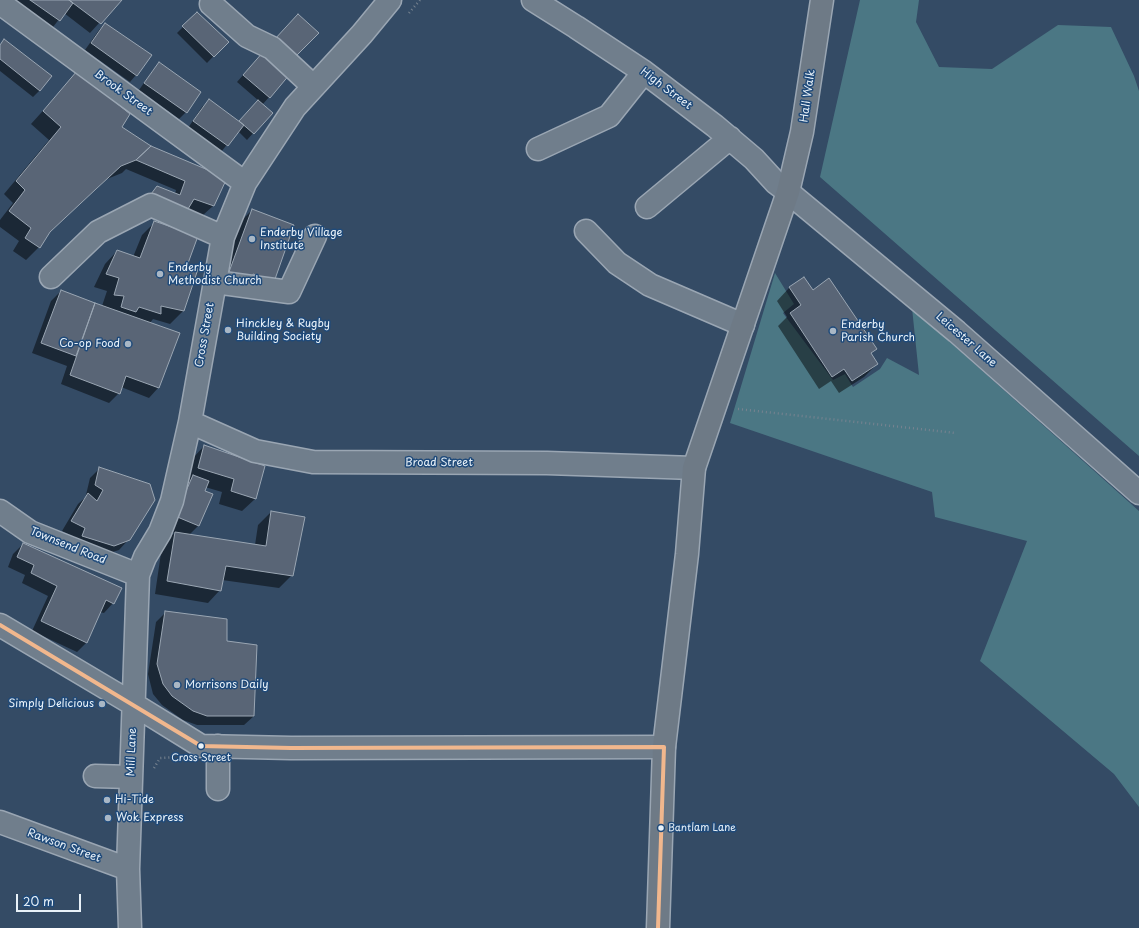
<!DOCTYPE html>
<style>
body{margin:0}
#map{position:relative;width:1139px;height:928px;overflow:hidden;background:#344b65;font-family:"Playpen Sans",sans-serif}
canvas{display:block}
.scale{position:absolute;left:16px;top:894px;width:65px;height:18px;box-sizing:border-box;border:2px solid #e8f1f8;border-top:0;padding-left:5px;font-size:12px;line-height:14px;white-space:nowrap;color:#e8f1f8;-webkit-text-stroke:3px #1f4a7a;paint-order:stroke}
</style>
<div id="map">
<canvas width="1139" height="928"></canvas>
<div class="scale">20 m</div>
</div>
<script>
const ctx = document.querySelector('canvas').getContext('2d');
ctx.lineJoin = 'round';
function paint(path, color) {
  ctx.fillStyle = color;
  ctx.fill(path, 'evenodd');
}
function shape(rows) {
  const path = new Path2D();
  for (const r of rows) {
    path.moveTo(r[0], r[1]);
    for (let i = 2; i < r.length; i += 2) path.lineTo(r[i], r[i + 1]);
  }
  return path;
}
function trace(path, color, width, dash) {
  ctx.strokeStyle = color;
  ctx.lineWidth = width;
  ctx.lineCap = dash ? 'butt' : 'round';
  ctx.setLineDash(dash || []);
  ctx.stroke(path);
}
function drawText(font, color, halo, rows, align = 'center') {
  ctx.font = font + ' "Playpen Sans",sans-serif';
  ctx.lineWidth = 3;
  ctx.setLineDash([]);
  ctx.textBaseline = 'middle';
  ctx.strokeStyle = halo;
  ctx.fillStyle = color;
  for (const [text, x, y, turn = 0] of rows) {
    ctx.save();
    ctx.translate(x, y);
    ctx.rotate((+turn || 0) * Math.PI / 180);
    ctx.textAlign = isNaN(turn) ? turn : align;
    if (halo) ctx.strokeText(text, 0, 0);
    ctx.fillText(text, 0, 0);
    ctx.restore();
  }
}
const green = shape([
 [860,0,919,0,916,22,939,67,992,69,1058,25,1111,27,1134,76,1139,91,1139,456,820,177],
 [775,273,794,304,783,313,833,380,845,374,853,387,880,369,887,358,919,375,912,308,1139,511,1139,807,1114,774,980,661,1027,541,935,517,932,492,730,423]
]);
const shadow = shape([
 [15,0,120,0,90,33,64,13,53,27],
 [197,13,227,42,207,63,177,33],
 [105,24,136,75,130,82,85,50,99,30],
 [5,40,40,90,33,97,0,71,0,45],
 [257,59,289,75,262,105,271,113,247,140,238,131,221,152,188,128,202,107,209,101,239,122,259,101,237,82],
 [159,64,200,92,186,112,179,119,139,90,153,70],
 [77,73,121,127,151,147,213,206,203,215,147,197,157,187,175,194,176,190,126,169,122,173,107,179,81,202,48,234,39,247,26,260,13,251,19,241,0,227,0,220,13,203,4,194,49,140,31,124],
 [252,210,273,281,217,285,239,223],
 [155,222,185,267,196,269,183,311,170,324,153,319,150,323,158,388,149,398,121,387,119,393,109,403,61,384,67,366,32,353,51,301,61,291,102,306,107,291,94,287,105,264,117,251,133,257,142,235],
 [804,278,812,291,876,349,870,354,877,364,864,377,839,393,831,381,819,389,778,326,787,317,777,301,789,288],
 [204,446,264,466,255,499,242,511,219,504,222,492,205,487,198,526,189,535,255,545,258,525,271,512,292,575,279,588,222,580,220,590,208,603,155,594,162,546,174,533,163,529,180,489,188,481,185,480,192,459],
 [100,468,129,539,119,550,103,555,73,545,76,538,62,531,78,504,87,496,86,495,90,478],
 [23,544,113,603,104,613,100,612,87,642,77,652,32,631,48,596,22,583,25,575,8,567,13,554],
 [166,612,226,642,254,716,244,725,197,725,183,720,162,705,153,694,148,674,156,622]
]);
const building = shape([
 [30,0,69,0,73,3,60,21,30,0],
 [69,0,122,0,101,24,69,0],
 [197,12,229,42,214,57,182,26,197,12],
 [298,14,319,33,294,58,274,40,298,14],
 [105,23,152,55,137,76,91,43,105,23],
 [4,39,52,76,40,91,0,59,0,45,4,39],
 [264,51,290,74,270,98,243,75,264,51],
 [159,62,201,92,187,113,144,83,159,62],
 [77,71,130,114,122,127,151,146,136,160,121,166,96,189,50,232,40,248,25,238,31,228,9,211,25,190,16,181,61,127,43,111,77,71],
 [209,99,244,125,228,146,193,121,209,99],
 [258,100,273,113,254,134,239,121,258,100],
 [151,146,227,178,214,206,194,199,188,209,151,194,157,186,180,195,185,181,136,160,151,146],
 [252,209,294,225,274,282,253,274,251,280,229,272,252,209],
 [154,221,198,236,187,266,198,269,184,311,161,306,161,314,139,307,136,312,121,307,124,296,114,295,119,278,106,274,117,250,140,258,154,221],
 [804,277,813,290,829,278,877,349,871,353,878,364,852,381,844,369,832,377,790,313,801,305,789,287,804,277],
 [61,290,95,303,76,356,41,343,61,290],
 [95,303,180,333,159,388,126,376,120,394,70,375,95,303],
 [204,445,265,466,256,499,231,491,234,479,198,468,204,445],
 [99,467,150,484,155,500,130,540,114,546,82,536,85,528,71,521,88,493,97,501,103,490,95,485,99,467],
 [193,475,209,481,205,491,213,494,199,526,175,516,193,475],
 [271,511,305,517,293,576,226,566,221,591,167,581,175,532,266,546,271,511],
 [23,543,122,588,114,604,106,600,87,643,41,621,57,586,31,573,34,565,17,557,23,543],
 [165,611,227,619,227,641,257,645,254,716,207,716,193,711,172,696,163,684,157,664,165,611]
]);
const path = shape([
 [409,13,420,0],
 [738,409,956,433],
 [154,768,160,758,176,757]
]);
const minor = shape([
 [533,0,576,27,644,72,715,126,754,159,776,183,788,192,957,332,1139,493],
 [0,3,245,183],
 [211,4,247,36,272,48,313,86],
 [538,149,609,116,644,72],
 [647,207,730,138],
 [586,231,617,263,650,285,743,325],
 [51,277,98,232,151,205,223,237],
 [215,282,289,292,315,236],
 [190,422,255,451,313,462,547,463,694,468],
 [0,511,30,532,138,575],
 [0,625,133,704,201,746,291,748,664,747],
 [95,776,131,777],
 [218,789,218,746],
 [0,822,128,869],
 [130,928,128,869,138,575,145,557,160,532,172,501,190,422,223,237,245,183,295,107,362,34,390,0]
]);
const major = shape([
 [658,928,664,747,687,554,694,468,788,192,802,132,822,0]
]);
const bus1 = shape([
 [0,625,201,746,291,748,664,747,658,928]
]);
const markers = [
 [252,239,4,"#a9b7c5"],
 [160,274,4,"#a9b7c5"],
 [228,330,4,"#a9b7c5"],
 [833,331,4,"#a9b7c5"],
 [128,344,4,"#a9b7c5"],
 [177,685,4,"#a9b7c5"],
 [102,704,4,"#a9b7c5"],
 [201,746,3.5,"#e8f1f8"],
 [107,800,4,"#a9b7c5"],
 [108,818,4,"#a9b7c5"],
 [661,828,3.5,"#e8f1f8"]
];
const busNames = [
 ["Cross Street",201,758],
 ["Bantlam Lane",668,828,"left"]
];
const streetNames = [
 ["High Street",666,89,37],
 ["Brook Street",123,93,36],
 ["Hall Walk",808,96,-82],
 ["Cross Street",205,335,-80],
 ["Leicester Lane",966,340,41],
 ["Broad Street",439,463],
 ["Townsend Road",68,546,22],
 ["Mill Lane",132,752,-88],
 ["Rawson Street",64,846,20]
];
const poiNames = [
 ["Enderby Village",260,233],
 ["Institute",260,246],
 ["Enderby",168,268],
 ["Methodist Church",168,281],
 ["Hinckley & Rugby",236,324],
 ["Building Society",236,337],
 ["Enderby",841,325],
 ["Parish Church",841,338],
 ["Co-op Food",120,344,"right"],
 ["Morrisons Daily",185,685],
 ["Simply Delicious",94,704,"right"],
 ["Hi-Tide",115,800],
 ["Wok Express",116,818]
];
paint(green, '#4b7784');
paint(shadow, '#0007');
paint(building, '#596576');
trace(building, '#9aa6b3', 1);
trace(minor, '#9aa6b3', 25);
trace(major, '#9aa6b3', 25);
trace(path, '#778390', 2.5, [1, 3]);
trace(minor, '#707e8c', 22);
trace(major, '#6e7a86', 22);
trace(bus1, '#f1b78d', 4);
for (const [x, y, r, color] of markers) {
  const dot = new Path2D();
  dot.arc(x, y, r, 0, 2 * Math.PI);
  ctx.fillStyle = color;
  ctx.fill(dot);
  trace(dot, '#1f4a7a', 1.5);
}
drawText('10px', '#e8f1f8', '#1f4a7a', busNames);
drawText('11px', '#e8f1f8', '#1f4a7a', streetNames);
drawText('11px', '#e8f1f8', '#1f4a7a', poiNames, 'left');
</script>
